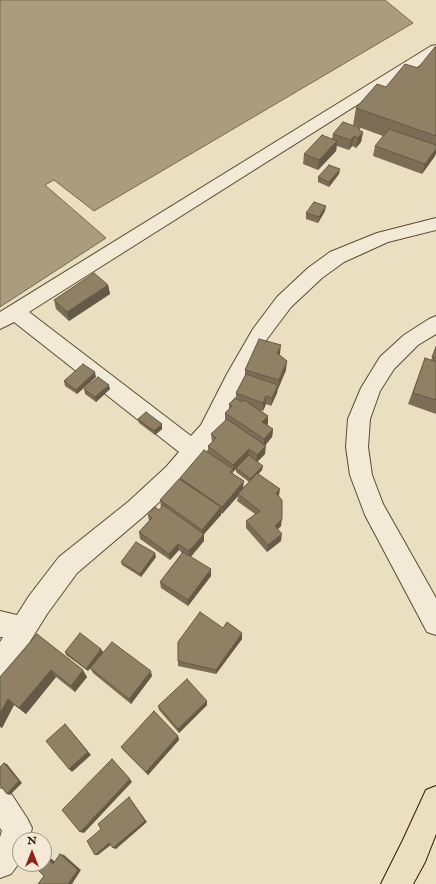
<!DOCTYPE html>
<style>
body{margin:0}
#map{position:relative;width:436px;height:884px;overflow:hidden;background:#ebdfc1;font-family:"IM FELL English",serif}
canvas{display:block}
.north{position:absolute;left:12px;top:832px;width:40px;height:40px;box-sizing:border-box;background:#f2ead7;border:1px solid #a39781;border-radius:50%;rotate:0deg;font-size:11px;font-weight:700;line-height:16px;text-align:center;color:#2d1a00}
.north::after{content:'';display:block;margin:auto;width:14px;height:18px;background:#8f2418;clip-path:polygon(50% 0,100% 100%,50% 72%,0 100%)}
</style>
<div id="map">
<canvas width="436" height="884"></canvas>
<div class="north">N</div>
</div>
<script>
const ctx = document.querySelector('canvas').getContext('2d');
ctx.lineJoin = 'round';
function paint(path, color) {
  ctx.fillStyle = color;
  ctx.fill(path, 'evenodd');
}
function shape(rows) {
  const path = new Path2D();
  for (const r of rows) {
    path.moveTo(r[0], r[1]);
    for (let i = 2; i < r.length; i += 2) path.lineTo(r[i], r[i + 1]);
  }
  return path;
}
function trace(path, color, width, dash) {
  ctx.strokeStyle = color;
  ctx.lineWidth = width;
  ctx.lineCap = dash ? 'butt' : 'round';
  ctx.setLineDash(dash || []);
  ctx.stroke(path);
}
const water = shape([
 [0,0,385,0,413,23,94,211,54,180,45,185,106,238,0,307,0,0]
]);
const minor = shape([
 [436,45,436,55,29,312,191,436,201,425,227,374,253,329,277,297,308,268,330,252,377,233,436,218,436,230,388,242,344,262,322,278,291,307,267,339,243,383,217,437,202,458,182,481,144,516,77,573,47,614,9,675,0,679,0,642,3,637,0,637,0,611,17,615,29,596,59,557,128,502,166,467,179,452,14,322,0,329,0,312,431,46,436,45],
 [436,316,436,334,418,345,394,369,380,391,370,419,368,447,372,475,383,504,436,598,436,635,427,632,365,515,350,475,346,447,348,419,361,388,380,357,404,335,429,319,436,316],
 [0,788,10,792,27,818,32,828,29,840,20,840,20,862,11,874,0,878,0,837,2,831,0,828,0,788]
]);
const major = shape([
 [436,786,436,834,425,862,413,884,381,884,403,840,426,790,436,786]
]);
const wall = shape([
 [436,47,436,155,435,154,435,156,422,174,373,156,375,146,383,136,353,125,356,108,386,87,418,68],
 [360,131,363,132,361,142,356,148,352,146,349,150,337,146,336,151,318,170,303,164,304,154,332,139,333,134],
 [339,174,329,187,318,182,318,177],
 [325,211,318,223,306,219,306,213],
 [108,285,110,294,69,321,56,309,54,300],
 [436,346,436,414,408,404,425,358,431,360],
 [279,354,286,370,278,389,277,393,271,406,266,404,263,411,260,410,268,416,268,424,267,425,273,429,272,437,265,445,265,454,257,462,262,470,258,474,279,496,281,526,278,529,281,541,267,552,246,528,246,521,255,514,237,501,238,496,222,514,221,513,221,515,204,534,204,541,191,557,211,576,188,606,161,588,160,582,182,553,179,550,170,560,140,539,139,532,149,521,148,515,159,510,161,508,160,500,180,480,180,478,208,453,208,446,212,442,211,434,225,421,225,413,229,409,229,404,236,398,236,393,245,377,245,370],
 [236,469,236,472,249,482,243,488,233,474,233,472],
 [96,377,77,394,65,386,64,381],
 [84,389,110,389,96,402,85,394],
 [138,419,162,424,162,429,155,435,139,423],
 [156,557,141,577,122,565,121,562],
 [223,628,242,633,242,639,216,674,178,666,178,661],
 [37,634,87,677,75,692,56,677,26,714,14,705,2,728,0,727,0,677],
 [101,649,103,652,152,676,131,704,93,673,90,668,88,671,66,655,65,652],
 [207,705,179,733,159,710,158,706],
 [178,736,179,740,148,775,123,750,121,747]
]);
const shadedWall = shape([
 [360,128,359,137,363,132,361,142,356,148,359,130],
 [354,136,352,146,349,150,351,140],
 [337,141,336,151,318,170,319,160],
 [436,149,436,152,435,156,422,174,425,164],
 [340,169,339,174,329,187,329,182],
 [326,206,325,211,318,223,319,217],
 [108,285,110,294,69,321,67,312],
 [281,345,280,354,276,362,277,353],
 [287,361,286,370,278,389,279,380],
 [95,372,96,377,77,394,76,390],
 [109,385,110,389,96,402,95,397],
 [278,385,277,393,271,406,272,398],
 [266,396,266,404,263,411,263,403],
 [268,416,268,424,262,430,262,422],
 [162,424,162,429,155,435,154,431],
 [273,429,272,437,264,447,264,439],
 [266,446,265,454,256,463,257,455],
 [249,449,248,457,233,472,233,465],
 [263,466,262,470,250,483,250,479],
 [244,481,243,489,238,494,238,496,222,514,222,507],
 [280,489,279,496,276,493],
 [221,507,221,515,204,534,204,541,189,558,189,551,202,536,202,530],
 [282,519,281,526,274,533,275,526],
 [282,534,281,541,267,552,268,545],
 [178,544,179,550,170,560,169,554],
 [155,553,156,557,141,577,140,574],
 [211,569,211,576,188,606,188,600],
 [242,633,242,639,216,674,216,670],
 [101,649,103,652,88,671,86,669],
 [51,670,56,677,26,714,19,708],
 [83,670,87,677,75,692,71,686],
 [151,671,152,676,131,704,129,699],
 [8,699,14,705,2,728,0,726,0,713],
 [207,701,207,705,179,733,178,729],
 [65,724,91,755,72,772,69,769],
 [178,736,179,740,148,775,146,772],
 [4,763,7,764,22,783,10,795,7,794],
 [130,779,132,782,84,833,80,832],
 [129,797,147,822,116,849,113,848],
 [109,843,112,844,98,855,95,855],
 [60,854,64,855,81,870,72,884,68,884],
 [47,858,52,859,57,864,53,864]
]);
const building = shape([
 [435,47,436,47,436,136,356,108,377,84,386,87,405,64,418,68,435,47],
 [343,122,360,128,359,130,363,132,358,138,354,136,351,140,333,134,343,122],
 [389,129,436,145,436,149,425,164,375,146,389,129],
 [322,135,337,141,319,160,304,154,322,135],
 [329,165,340,169,329,182,318,177,329,165],
 [314,202,326,206,319,217,306,213,314,202],
 [94,273,108,285,67,312,54,300,94,273],
 [259,339,281,345,277,353,287,361,279,380,245,370,259,339],
 [436,347,436,358,432,357,436,347],
 [425,358,436,362,436,400,413,393,425,358],
 [83,364,95,372,76,390,64,381,83,364],
 [246,374,278,385,272,398,266,396,263,403,236,393,246,374],
 [98,377,109,385,95,397,84,389,98,377],
 [235,398,242,402,244,400,268,416,262,422,273,429,264,439,225,413,232,406,229,404,235,398],
 [146,412,162,424,154,431,138,419,146,412],
 [227,419,266,446,257,455,249,449,233,465,208,446,216,438,211,434,227,419],
 [204,450,233,469,230,472,244,481,222,507,180,478,204,450],
 [249,455,263,466,250,479,236,468,249,455],
 [257,473,280,489,276,493,282,500,282,519,275,526,282,534,268,545,246,521,260,511,238,494,257,473],
 [179,479,221,507,202,530,160,500,179,479],
 [163,505,204,534,189,551,178,544,169,554,139,532,152,518,148,515,155,507,159,510,163,505],
 [136,542,155,553,140,574,121,562,136,542],
 [183,552,211,569,188,600,160,582,183,552],
 [200,612,223,628,227,622,242,633,216,670,178,661,178,642,200,612],
 [80,633,101,649,86,669,65,652,80,633],
 [37,634,83,670,71,686,51,670,19,708,8,699,0,713,0,677,37,634],
 [112,642,151,671,129,699,90,668,112,642],
 [187,679,207,701,178,729,158,706,187,679],
 [154,711,178,736,146,772,121,747,154,711],
 [65,724,88,752,69,769,46,741,65,724],
 [112,759,130,779,80,832,62,810,112,759],
 [4,763,19,781,7,794,0,785,0,767,4,763],
 [129,797,145,821,113,848,109,843,95,855,87,841,101,829,98,824,129,797],
 [60,854,78,870,68,884,38,884,44,876,38,870,43,864,44,864,44,863,47,858,53,864,60,854]
]);
paint(water, '#aa9c7f');
trace(water, '#78684c', 1);
trace(minor, '#5c4b30', 2);
trace(major, '#2d1a00', 2);
paint(minor, '#f2ead7');
paint(major, '#ebdfc1');
paint(wall, '#7c6e56');
paint(shadedWall, '#655a46');
paint(building, '#908064');
trace(building, '#655a46', 1);
</script>
